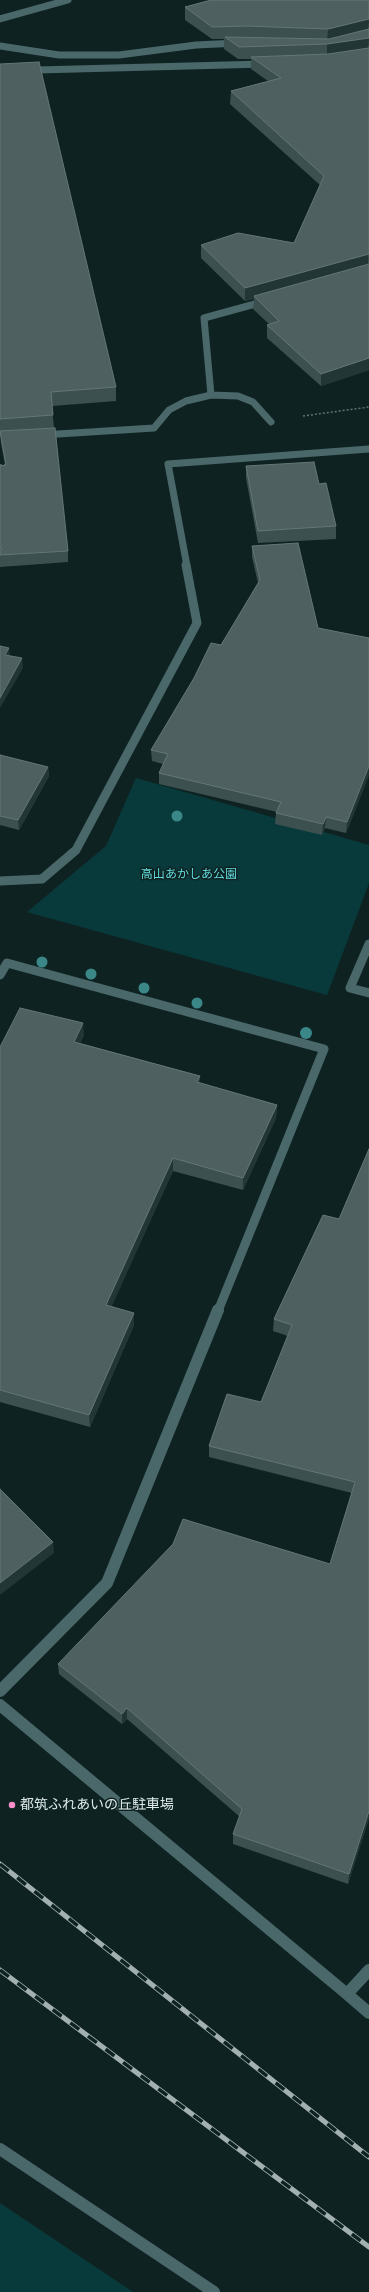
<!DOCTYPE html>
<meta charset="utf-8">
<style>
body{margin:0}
canvas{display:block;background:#0e2222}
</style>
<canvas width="369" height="2292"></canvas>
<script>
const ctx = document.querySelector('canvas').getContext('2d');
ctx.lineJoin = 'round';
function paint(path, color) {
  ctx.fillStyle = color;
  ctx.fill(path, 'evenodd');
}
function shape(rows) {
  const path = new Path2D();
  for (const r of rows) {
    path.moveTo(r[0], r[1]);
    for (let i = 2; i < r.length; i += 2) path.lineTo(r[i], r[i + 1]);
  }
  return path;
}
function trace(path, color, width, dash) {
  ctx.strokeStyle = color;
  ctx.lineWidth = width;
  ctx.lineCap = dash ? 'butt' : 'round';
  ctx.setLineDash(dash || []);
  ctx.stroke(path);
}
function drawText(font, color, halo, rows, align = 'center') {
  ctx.font = font + ' "DejaVu Sans","Noto Sans JP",sans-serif';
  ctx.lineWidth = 3;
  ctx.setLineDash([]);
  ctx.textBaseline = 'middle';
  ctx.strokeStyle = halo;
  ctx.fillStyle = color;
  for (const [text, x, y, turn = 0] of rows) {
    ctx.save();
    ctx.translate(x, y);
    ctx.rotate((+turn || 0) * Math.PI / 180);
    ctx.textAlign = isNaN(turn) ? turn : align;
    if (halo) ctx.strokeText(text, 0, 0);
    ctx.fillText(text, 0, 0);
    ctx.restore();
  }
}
const green = shape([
 [136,778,369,845,369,883,327,995,27,912,106,846],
 [0,2203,133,2292,0,2292]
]);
const path = shape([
 [303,416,369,407],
 [0,465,6,465]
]);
const service = shape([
 [0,71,264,64]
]);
const pedestrian = shape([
 [211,395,204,318,266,301],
 [42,435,154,428,169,410,186,401,211,395,238,396,253,402,271,422]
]);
const minorFar2 = shape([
 [0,19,68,0],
 [0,46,59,55,119,55,196,45,238,43]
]);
const minorFar1 = shape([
 [369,944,350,988,369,993],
 [0,975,7,963,324,1049,218,1311]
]);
const minor = shape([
 [0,1691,107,1583,218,1310],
 [0,1705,347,1994],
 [369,1970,347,1994,369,2013],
 [0,2149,214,2292]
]);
const tertiaryFar1 = shape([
 [187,566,168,464,369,449]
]);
const tertiary = shape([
 [0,881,42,879,76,850,197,623,186,565]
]);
const rail = shape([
 [0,1864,369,2157],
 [0,1970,369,2247]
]);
const trees = [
 [177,816,5.5],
 [42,962,5.5],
 [91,974,5.5],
 [144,988,5.5],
 [197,1003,5.5],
 [306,1033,6]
];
const wall = shape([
 [369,0,369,370,321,386,267,338,267,325,269,324,253,309,254,299,245,301,201,258,201,245,294,243,320,185,230,104,231,91,268,81,251,69,251,59,238,59,224,49,224,39,212,39,185,20,185,7],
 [0,64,116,387,116,401,52,406,54,428,68,551,68,562,0,567,0,466,5,465,1,443,0,433],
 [246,466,319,484,336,526,336,539,258,543,246,478],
 [252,546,318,628,369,638,369,775,346,833,325,828,322,835,275,824,276,813,277,812,159,784,159,773,163,764,152,761,151,750,221,645,258,583,252,557],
 [0,755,48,767,49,776,19,830,0,825],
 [84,1035,80,1043,200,1076,200,1083,277,1105,276,1118,243,1190,173,1171,111,1306,134,1325,90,1427,0,1402,0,1047],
 [369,1149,369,1818,348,1884,233,1844,233,1834,240,1817,127,1719,122,1724,59,1674,58,1664,330,1564,352,1493,209,1457,209,1446,261,1402,288,1336,273,1331,274,1319,339,1219]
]);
const shadedWall = shape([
 [369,19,368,31,327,41,328,29],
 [369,38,368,50,327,56,327,44],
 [368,253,368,266,254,296,254,299,245,301,245,288],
 [369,358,369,370,321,386,321,374],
 [9,648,10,658,5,655],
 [22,658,23,668,0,708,0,698],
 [369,766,369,775,346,833,347,822],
 [48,767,49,776,19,830,18,820],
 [326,817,325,828,322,835,323,824],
 [83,1023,84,1035,75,1054,74,1042],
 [200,1076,200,1088,197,1082],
 [277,1105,276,1118,243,1190,243,1178],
 [173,1158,173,1171,107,1317,106,1305],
 [134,1313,134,1325,90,1427,89,1415],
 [53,1542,54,1553,0,1595,0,1583],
 [127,1708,127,1719,122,1724,122,1714],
 [369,1811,369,1818,348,1884,349,1874]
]);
const building = shape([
 [211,0,369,0,369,19,328,29,247,26,212,27,185,7,211,0],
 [369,29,369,38,327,44,239,47,225,37,329,39,369,29],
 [369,48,369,254,245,288,201,245,238,233,294,243,324,176,231,91,281,78,251,57,328,54,369,48],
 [39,62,116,387,51,392,53,415,0,419,0,64,39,62],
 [369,264,369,358,321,374,267,325,279,321,254,296,369,264],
 [55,428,68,551,0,555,0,552,2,548,0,548,0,466,6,465,0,431,55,428],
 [314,462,319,484,326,483,336,526,258,531,246,466,314,462],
 [298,543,318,628,369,638,369,766,347,822,326,817,323,824,276,813,281,802,159,773,168,754,151,750,194,678,211,643,221,645,260,580,252,546,298,543],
 [0,646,9,648,5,655,22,658,0,698,0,646],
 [0,755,48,767,18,820,0,816,0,755],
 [20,1008,83,1023,74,1042,200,1076,197,1082,277,1105,243,1178,173,1158,106,1305,134,1313,89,1415,0,1390,0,1047,20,1008],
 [369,1149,369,1811,349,1874,233,1834,242,1809,127,1708,122,1714,58,1664,173,1544,183,1519,330,1564,355,1482,209,1446,227,1394,261,1402,292,1325,274,1319,323,1215,339,1219,369,1149],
 [0,1489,53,1542,0,1583,0,1489]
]);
const markers = [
 [12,1805,4,"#f98fca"]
];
const parkNames = [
 ["高山あかしあ公園",189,875]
];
const nearPoinames = [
 ["都筑ふれあいの丘駐車場",20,1805]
];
paint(green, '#093a3b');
trace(path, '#607171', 1.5, [2, 2]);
trace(service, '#4a6869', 7);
trace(pedestrian, '#4a6869', 7);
trace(minorFar2, '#4a6869', 7);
trace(minorFar1, '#4a6869', 9);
trace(minor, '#4a6869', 12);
trace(tertiaryFar1, '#4a6869', 7);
trace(tertiary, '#4a6869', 9);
trace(rail, '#a2b0b0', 5);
trace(rail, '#0e2222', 3.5, [11]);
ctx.fillStyle = '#3b8788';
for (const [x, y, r] of trees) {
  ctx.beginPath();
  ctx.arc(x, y, r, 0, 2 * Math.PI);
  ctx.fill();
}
paint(wall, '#3c5050');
paint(shadedWall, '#223636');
paint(building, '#4e6060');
trace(building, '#647676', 1);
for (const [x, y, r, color] of markers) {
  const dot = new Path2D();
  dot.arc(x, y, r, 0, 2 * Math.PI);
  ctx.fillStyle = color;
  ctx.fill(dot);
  trace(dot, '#0e2222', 1.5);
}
drawText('12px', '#60dadc', '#0e2222', parkNames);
drawText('14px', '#deeaea', '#0e2222', nearPoinames, 'left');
</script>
